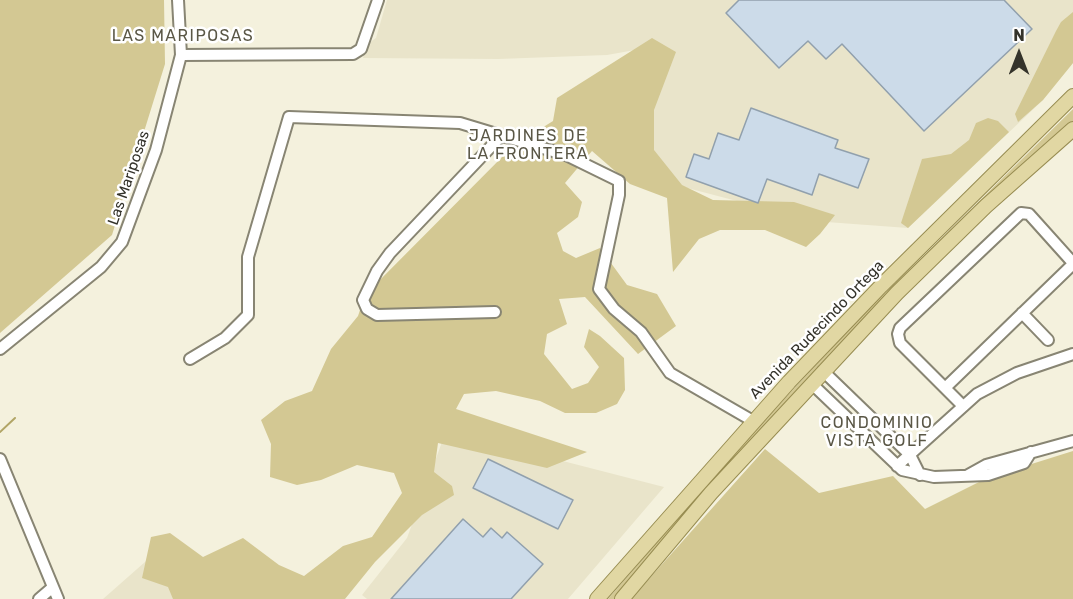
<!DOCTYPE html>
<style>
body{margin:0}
#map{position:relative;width:1073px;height:599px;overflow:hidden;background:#f4f1dd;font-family:Rubik,sans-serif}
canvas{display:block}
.north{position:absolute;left:989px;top:24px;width:60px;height:60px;-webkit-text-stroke:4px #fff;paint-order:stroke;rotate:0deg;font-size:16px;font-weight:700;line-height:24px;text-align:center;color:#34332b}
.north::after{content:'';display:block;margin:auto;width:21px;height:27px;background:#34332b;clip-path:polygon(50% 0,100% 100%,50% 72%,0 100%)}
</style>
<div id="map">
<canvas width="1073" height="599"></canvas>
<div class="north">N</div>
</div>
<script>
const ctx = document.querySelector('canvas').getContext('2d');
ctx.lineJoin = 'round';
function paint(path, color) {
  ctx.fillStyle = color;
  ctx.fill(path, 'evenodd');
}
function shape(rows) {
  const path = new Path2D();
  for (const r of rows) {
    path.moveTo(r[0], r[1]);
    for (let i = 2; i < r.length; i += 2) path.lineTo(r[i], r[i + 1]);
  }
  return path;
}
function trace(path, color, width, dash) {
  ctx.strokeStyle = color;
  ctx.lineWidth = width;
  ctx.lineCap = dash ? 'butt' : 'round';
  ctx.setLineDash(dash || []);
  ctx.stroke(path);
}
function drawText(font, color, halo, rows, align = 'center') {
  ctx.font = font + ' Rubik,sans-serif';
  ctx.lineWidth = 5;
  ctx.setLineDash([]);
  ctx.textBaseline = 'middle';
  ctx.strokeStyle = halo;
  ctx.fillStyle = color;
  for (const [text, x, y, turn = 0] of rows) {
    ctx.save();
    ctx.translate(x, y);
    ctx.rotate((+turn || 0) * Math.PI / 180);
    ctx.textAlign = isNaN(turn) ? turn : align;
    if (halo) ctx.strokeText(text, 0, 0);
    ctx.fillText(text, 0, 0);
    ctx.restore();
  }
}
const built = shape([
 [387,0,1073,0,1073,63,1043,100,908,228,813,221,634,174,635,50,607,55,498,59,363,58,366,45,376,38],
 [446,431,664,487,568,599,367,599,362,595,407,538],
 [162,547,198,599,103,599]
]);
const green = shape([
 [0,0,164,0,165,64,112,235,0,333],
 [1073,12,1073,63,1043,100,1018,122,1015,114,1056,31,1061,22],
 [652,38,676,52,654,110,654,150,682,185,713,200,794,202,835,215,820,234,806,247,765,230,720,230,699,239,673,272,667,198,630,184,592,151,565,183,582,202,578,217,557,233,563,251,576,258,600,248,627,285,657,294,676,326,638,354,585,297,559,299,567,324,547,334,544,354,572,389,588,383,599,367,584,347,589,329,600,336,624,358,625,390,617,404,596,413,565,413,540,401,496,391,464,394,456,409,587,452,547,468,438,443,434,472,452,486,454,495,422,515,375,562,345,599,173,599,168,587,142,578,151,537,170,533,203,557,243,538,279,565,304,576,343,546,372,537,402,493,394,473,357,465,321,480,297,485,270,477,271,444,261,420,285,401,312,391,331,349,358,316,365,295,513,146,553,121,557,98],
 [1073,109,1073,124,960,228,616,599,608,599,740,446,864,314],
 [988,118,998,121,1009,132,908,228,901,223,922,159,951,154,969,140,976,123],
 [765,449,819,493,893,476,925,509,987,478,1073,451,1073,599,631,599]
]);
const stream = shape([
 [0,432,15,418]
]);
const building = shape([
 [739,0,1004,0,1032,29,924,131,842,44,826,59,808,41,779,68,726,13,739,0],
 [751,108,838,140,835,148,869,159,858,188,819,174,812,195,767,179,758,203,686,177,694,154,709,159,718,133,739,140,751,108],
 [488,459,573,500,558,529,473,488,488,459],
 [463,519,483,537,491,528,502,538,507,532,543,564,511,599,391,599,463,519]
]);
const minor = shape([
 [181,55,353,54,361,49,378,0],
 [495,312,377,315,367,309,363,300,377,271,390,253,501,136],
 [1022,313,1048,340],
 [0,349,101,267,122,242,156,150,181,55,178,0],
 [190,359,225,338,248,315,248,257,289,117,460,123,566,155,619,181,619,195,599,289,614,309,641,332,670,373,753,421],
 [823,371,910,455,920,475],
 [812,384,902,470,934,477,988,475,1024,463,1031,452],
 [945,388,1073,264],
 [962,405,900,343,898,334,900,328,1021,213,1029,214,1073,263],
 [0,459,58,599],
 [897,466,977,394,1017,373,1073,354],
 [968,475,986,465,1073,441],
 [39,599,53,587]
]);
const major = shape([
 [597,599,789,382,881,286,1073,96],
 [622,599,711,493,897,293,986,206,1073,129]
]);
const streetNames = [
 ["Las Mariposas",129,178,-71],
 ["Avenida Rudecindo Ortega",817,330,-46]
];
const neighbourhoodNames = [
 ["LAS MARIPOSAS",183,36],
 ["JARDINES DE",528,136],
 ["LA FRONTERA",528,154],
 ["CONDOMINIO",877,423],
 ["VISTA GOLF",877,441]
];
paint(built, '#e9e4ca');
paint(green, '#d3c893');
trace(stream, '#b1a566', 2);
paint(building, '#ccdbe9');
trace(building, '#91a0ad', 1.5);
trace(minor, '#888573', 14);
trace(major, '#978c51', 16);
trace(minor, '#fff', 10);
trace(major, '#e1d7a3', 14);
drawText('15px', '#34332b', '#fff', streetNames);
ctx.letterSpacing = '1.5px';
drawText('16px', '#5a5746', '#fff', neighbourhoodNames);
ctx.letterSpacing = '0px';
</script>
